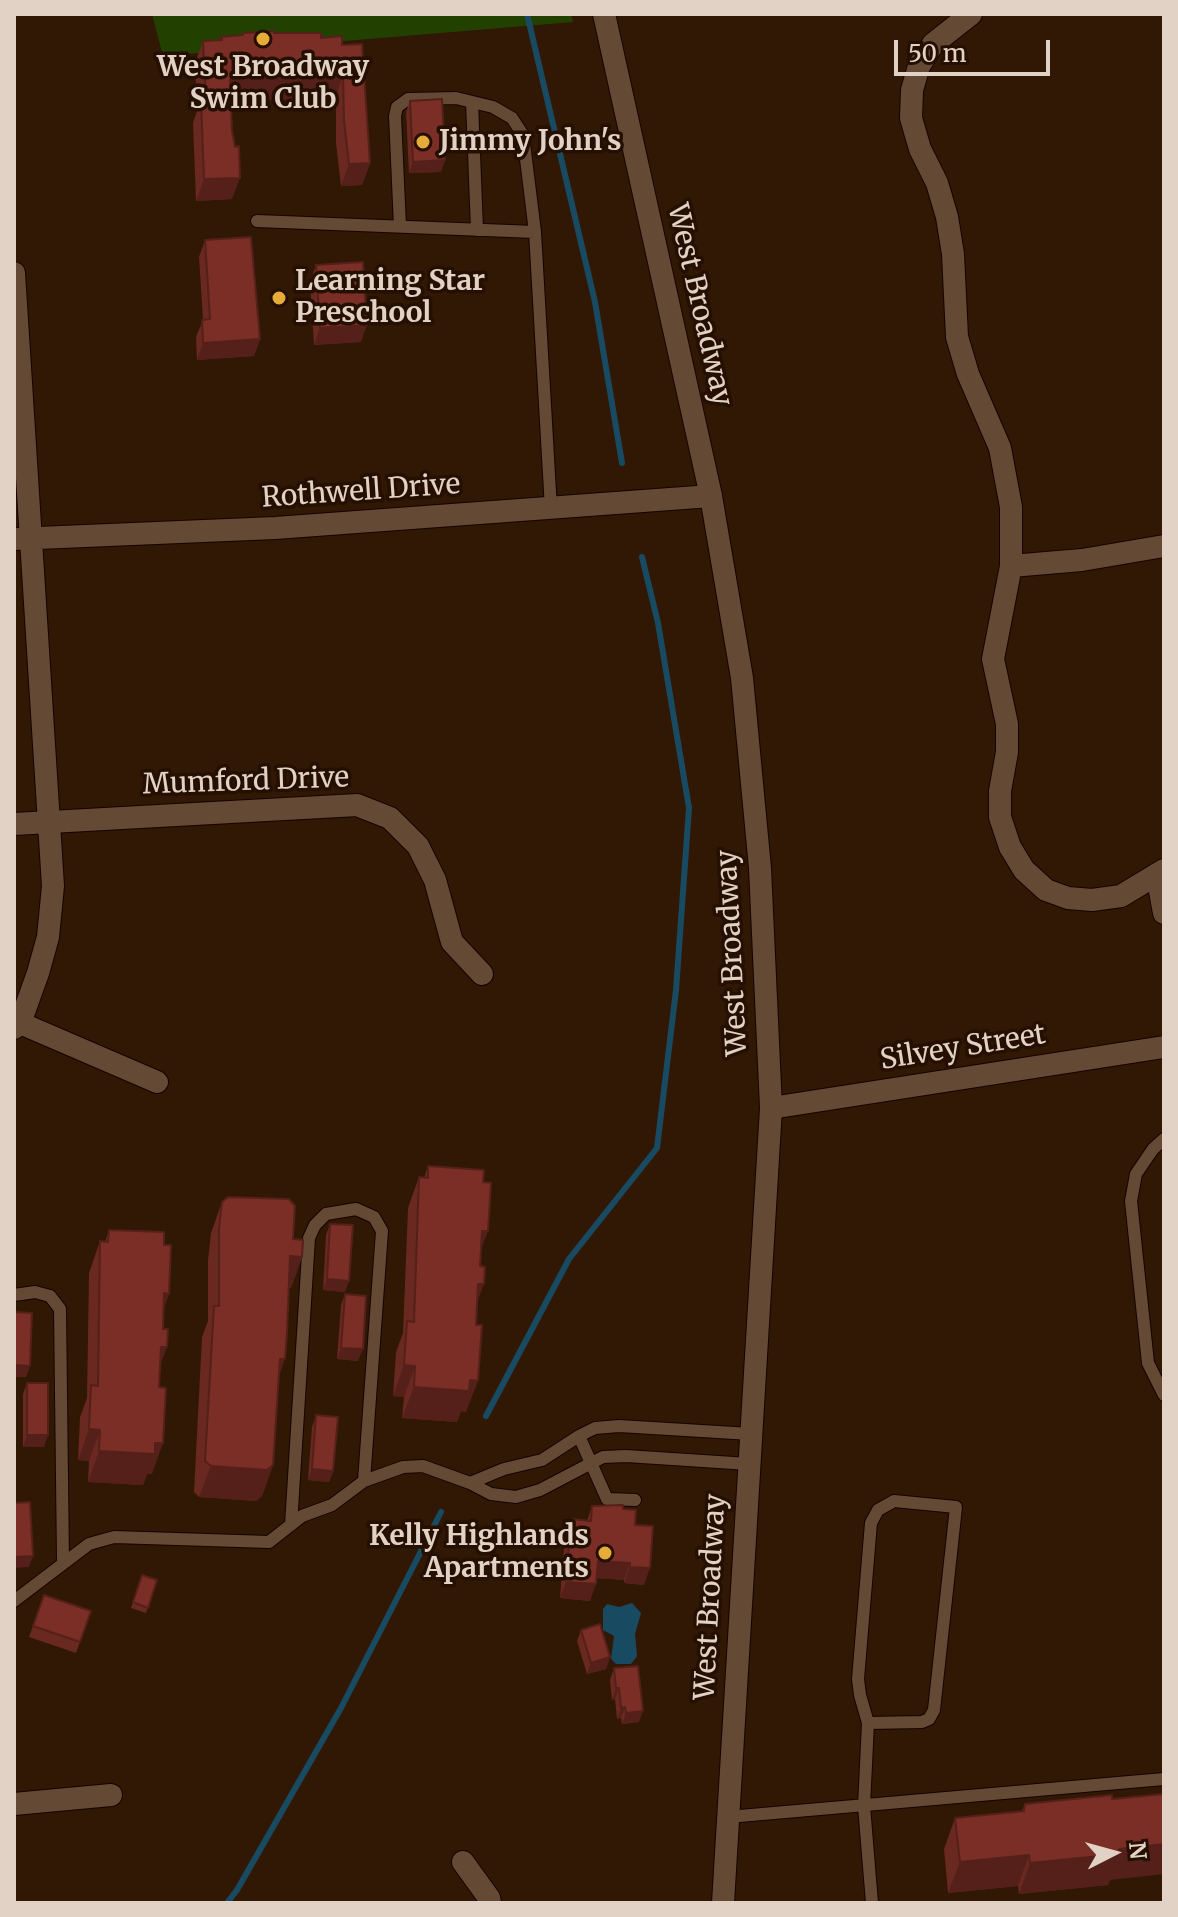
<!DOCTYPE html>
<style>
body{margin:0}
#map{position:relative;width:1178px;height:1917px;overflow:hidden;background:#301805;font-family:Merriweather,serif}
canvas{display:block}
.frame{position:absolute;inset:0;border:16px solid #e2d2c6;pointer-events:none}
.north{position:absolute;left:1074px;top:1813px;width:80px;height:80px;-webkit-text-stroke:6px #250f00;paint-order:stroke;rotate:84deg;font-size:22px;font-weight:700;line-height:32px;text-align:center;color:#e2d2c6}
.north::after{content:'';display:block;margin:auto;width:28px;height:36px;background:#e2d2c6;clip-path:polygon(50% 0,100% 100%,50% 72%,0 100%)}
.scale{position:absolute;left:894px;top:40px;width:156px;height:36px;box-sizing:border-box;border:4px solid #e2d2c6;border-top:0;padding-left:10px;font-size:24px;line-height:28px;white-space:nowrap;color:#e2d2c6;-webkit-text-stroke:6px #250f00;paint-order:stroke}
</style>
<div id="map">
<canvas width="1178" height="1917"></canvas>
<div class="frame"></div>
<div class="north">N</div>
<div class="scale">50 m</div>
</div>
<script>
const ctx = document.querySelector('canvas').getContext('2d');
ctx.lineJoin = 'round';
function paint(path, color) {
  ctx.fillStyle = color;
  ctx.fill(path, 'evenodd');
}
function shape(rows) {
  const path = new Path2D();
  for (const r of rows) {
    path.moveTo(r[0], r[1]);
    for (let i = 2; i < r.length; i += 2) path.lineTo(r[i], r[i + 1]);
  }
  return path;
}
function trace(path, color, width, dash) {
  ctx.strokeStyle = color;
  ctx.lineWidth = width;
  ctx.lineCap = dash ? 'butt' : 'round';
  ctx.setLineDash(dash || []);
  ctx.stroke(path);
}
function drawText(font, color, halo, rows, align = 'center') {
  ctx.font = font + ' Merriweather,serif';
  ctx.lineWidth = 7;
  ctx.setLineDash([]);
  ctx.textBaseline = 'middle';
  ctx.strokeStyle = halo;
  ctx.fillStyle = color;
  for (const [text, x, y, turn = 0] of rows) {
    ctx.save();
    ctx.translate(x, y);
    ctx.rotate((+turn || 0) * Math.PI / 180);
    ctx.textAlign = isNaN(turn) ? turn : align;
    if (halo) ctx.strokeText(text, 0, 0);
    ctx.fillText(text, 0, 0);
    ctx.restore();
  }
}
const green = shape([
 [152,14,571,14,573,22,163,56]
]);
const water = shape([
 [632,1603,641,1613,635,1634,637,1656,631,1664,616,1664,611,1659,614,1636,603,1630,603,1609,607,1604,619,1607]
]);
const stream = shape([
 [527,14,595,302,622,463],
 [486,1416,569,1259,657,1148,676,990,689,808,658,623,642,557],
 [227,1903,237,1890,341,1708,441,1512]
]);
const service = shape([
 [472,102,477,230],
 [257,221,535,232,551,509],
 [400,226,395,116,397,107,408,99,456,98,493,107,512,118,523,135,535,232],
 [1164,1139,1153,1149,1136,1174,1131,1201,1148,1363,1164,1395],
 [14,1295,35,1292,50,1296,60,1309,63,1562],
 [579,1436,607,1499,635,1500],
 [470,1483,504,1469,542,1460,579,1436,595,1428,619,1426,751,1434],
 [291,1525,309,1238,315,1225,326,1214,356,1209,374,1217,382,1231,364,1481],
 [14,1601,89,1544,114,1537,269,1542,302,1516,332,1505,364,1481,403,1467,423,1466,470,1483,491,1494,516,1497,540,1490,603,1457,626,1456,749,1464],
 [868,1723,922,1722,929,1719,934,1710,956,1507,894,1501,878,1510,871,1523,858,1679,860,1695,868,1723,864,1806,872,1903],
 [728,1817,1164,1779]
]);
const minor = shape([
 [971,14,933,44,919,66,912,90,911,118,920,149,937,183,947,217,953,254,957,337,968,374,1000,448,1011,507,1011,566,993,659,1007,724,1007,752,1000,791,1000,817,1010,847,1024,870,1046,890,1068,898,1092,900,1121,896,1164,870],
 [14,273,53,886,48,937,38,973,20,1023,14,1028],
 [14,539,275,528,711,496],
 [1011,566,1082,560,1164,546],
 [14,824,357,805,390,818,418,846,435,880,452,942,482,974],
 [1157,874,1164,913],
 [20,1023,157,1082],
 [14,1804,111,1795],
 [463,1862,489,1898,490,1903]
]);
const tertiary = shape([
 [771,1108,1164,1047]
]);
const secondary = shape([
 [604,14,711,496,742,678,760,868,771,1108,723,1903]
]);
const wall = shape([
 [243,33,274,33,321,38,342,45,370,163,362,185,341,186,336,143,336,97,231,102,232,199,196,201,193,123,197,111,195,63,203,41,220,40,221,37,242,35],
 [410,101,441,172,409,173,406,112],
 [205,240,260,339,254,356,197,360,196,337,203,320,199,257],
 [316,265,361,342,314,345,310,282],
 [428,1166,481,1249,466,1412,461,1411,457,1422,402,1418,404,1397,393,1396,396,1352,403,1333,408,1208,419,1177,424,1178],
 [222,1202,293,1239,302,1257,291,1288,289,1288,279,1377,273,1465,262,1496,256,1501,199,1497,194,1492,202,1337,208,1321,208,1260,211,1233],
 [330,1224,345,1292,323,1290,326,1235],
 [109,1230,163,1310,161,1364,152,1474,147,1474,143,1485,88,1482,89,1461,78,1460,80,1417,87,1398,89,1273,100,1241,105,1242],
 [345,1294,358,1361,337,1359,341,1305],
 [27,1383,44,1447,23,1447,23,1394],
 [316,1415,333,1471,329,1482,308,1480,312,1427],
 [592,1506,623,1509,635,1525,644,1585,624,1583,624,1580,597,1578,590,1601,560,1598,565,1536,571,1519,587,1521],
 [142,1575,157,1580,146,1613,131,1608],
 [44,1595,91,1611,76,1653,29,1637],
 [581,1630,610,1657,606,1669,587,1674,577,1641],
 [614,1668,639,1722,622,1724,621,1718,617,1719,615,1699,612,1700,610,1680],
 [1025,1804,1110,1880,1108,1885,1019,1894,1018,1886,948,1893,944,1849,955,1818,1022,1811]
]);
const shadedWall = shape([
 [343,75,336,97,222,102,230,80],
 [445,160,441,172,409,173,413,162],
 [370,163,362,185,341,186,349,164],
 [240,178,232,199,196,201,204,179],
 [367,325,361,342,314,345,320,328],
 [260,339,254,356,197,360,203,343],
 [482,1231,488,1231,476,1262],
 [290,1256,302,1257,291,1288,278,1287],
 [327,1279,349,1281,345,1292,323,1290],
 [478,1284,484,1284,472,1316],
 [164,1293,169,1294,158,1325],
 [161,1347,167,1347,155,1378],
 [341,1348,363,1349,358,1361,337,1359],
 [280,1359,285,1359,274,1390],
 [14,1365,30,1366,26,1377,14,1377],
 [404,1365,415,1366,404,1397,393,1396],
 [470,1380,478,1381,466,1412,461,1411,457,1422,402,1418,414,1387],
 [89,1429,100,1430,89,1461,78,1460],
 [27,1435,48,1435,44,1447,23,1447],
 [155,1443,163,1443,152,1474,147,1474,143,1485,88,1482,99,1451],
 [273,1465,262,1496,256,1501,199,1497,211,1466],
 [312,1469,333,1471,329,1482,308,1480],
 [33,1556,29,1567,14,1568,14,1557],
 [598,1561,630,1563,624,1580,592,1578],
 [630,1567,650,1568,644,1585,624,1583],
 [566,1582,596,1584,590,1601,560,1598],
 [610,1657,606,1669,587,1674,591,1663],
 [616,1688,619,1688,615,1699,612,1700],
 [625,1707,621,1718,617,1719,621,1708],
 [643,1711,639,1722,622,1724,626,1713],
 [1164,1844,1164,1874,1110,1880,1108,1885,1019,1894,1030,1863,1119,1849],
 [1029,1855,1018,1886,948,1893,960,1862]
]);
const building = shape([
 [274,31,274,33,321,33,321,38,342,36,342,45,362,44,370,163,349,164,344,121,343,75,230,80,232,131,235,147,239,146,240,178,204,179,201,101,206,101,203,41,222,40,221,37,243,35,243,33,274,31],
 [442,99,445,160,413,162,410,101,442,99],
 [251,237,260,339,203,343,202,320,210,319,205,240,251,237],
 [363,262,367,325,320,328,316,265,363,262],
 [428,1166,484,1170,483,1182,491,1183,488,1231,482,1231,480,1266,485,1267,484,1284,478,1284,476,1325,482,1325,478,1381,470,1380,469,1391,414,1387,415,1366,404,1365,407,1321,414,1322,419,1177,428,1178,428,1166],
 [228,1197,289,1199,295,1206,293,1239,303,1240,302,1257,290,1256,287,1333,285,1359,280,1359,273,1465,267,1470,211,1466,205,1461,214,1306,219,1306,219,1229,222,1202,228,1197],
 [330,1224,353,1225,349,1281,327,1279,330,1224],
 [109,1230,164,1232,164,1245,171,1245,169,1294,164,1293,163,1329,168,1329,167,1347,161,1347,159,1387,166,1388,163,1443,155,1443,155,1454,99,1451,100,1430,89,1429,91,1385,98,1386,100,1241,108,1242,109,1230],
 [345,1294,366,1296,363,1349,341,1348,345,1294],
 [14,1312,32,1313,30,1366,14,1365,14,1312],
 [27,1383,48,1383,48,1435,27,1435,27,1383],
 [316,1415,338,1417,333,1471,312,1469,316,1415],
 [30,1502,33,1556,14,1557,14,1503,30,1502],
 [623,1505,623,1509,636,1510,635,1525,653,1526,650,1568,630,1567,630,1563,598,1561,596,1584,566,1582,571,1519,591,1521,592,1506,623,1505],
 [142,1575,157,1580,148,1608,133,1602,142,1575],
 [44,1595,91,1611,80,1642,33,1626,44,1595],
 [600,1624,610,1657,591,1663,581,1630,600,1624],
 [638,1666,643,1711,626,1713,625,1707,621,1708,619,1688,616,1688,614,1668,638,1666],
 [1164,1794,1164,1844,1119,1849,1120,1854,1030,1863,1029,1855,960,1862,955,1818,1024,1811,1025,1804,1112,1795,1112,1799,1164,1794]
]);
const markers = [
 [263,39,8,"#e7ac37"],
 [423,142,8,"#e7ac37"],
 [279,298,8,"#e7ac37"],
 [605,1553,8,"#e7ac37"]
];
const poiNames = [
 ["West Broadway",263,68,"center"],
 ["Swim Club",263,100,"center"],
 ["Jimmy John's",439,142],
 ["Learning Star",295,282],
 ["Preschool",295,314],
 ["Kelly Highlands",589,1537,"right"],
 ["Apartments",589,1569,"right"]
];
const streetNames = [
 ["West Broadway",699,305,77],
 ["Rothwell Drive",361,492,-4],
 ["Mumford Drive",246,782,-2],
 ["West Broadway",733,953,-93],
 ["Silvey Street",963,1048,-9],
 ["West Broadway",711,1597,-87]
];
paint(green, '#224101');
paint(water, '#184b61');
trace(stream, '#184b61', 6);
trace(service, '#160300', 14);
trace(minor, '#160300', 24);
trace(tertiary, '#160300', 24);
trace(secondary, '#160300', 24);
trace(service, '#644935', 12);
trace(minor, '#644935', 22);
trace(tertiary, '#644935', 22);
trace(secondary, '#644935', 22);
paint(wall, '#692820');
paint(shadedWall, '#55201a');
paint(building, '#7a2e25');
trace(building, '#55201a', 2);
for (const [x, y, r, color] of markers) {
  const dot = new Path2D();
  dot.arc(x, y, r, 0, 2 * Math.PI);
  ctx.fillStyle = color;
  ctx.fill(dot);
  trace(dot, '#250f00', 3);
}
drawText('bold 28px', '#e2d2c6', '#250f00', poiNames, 'left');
drawText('28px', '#e2d2c6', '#250f00', streetNames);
</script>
